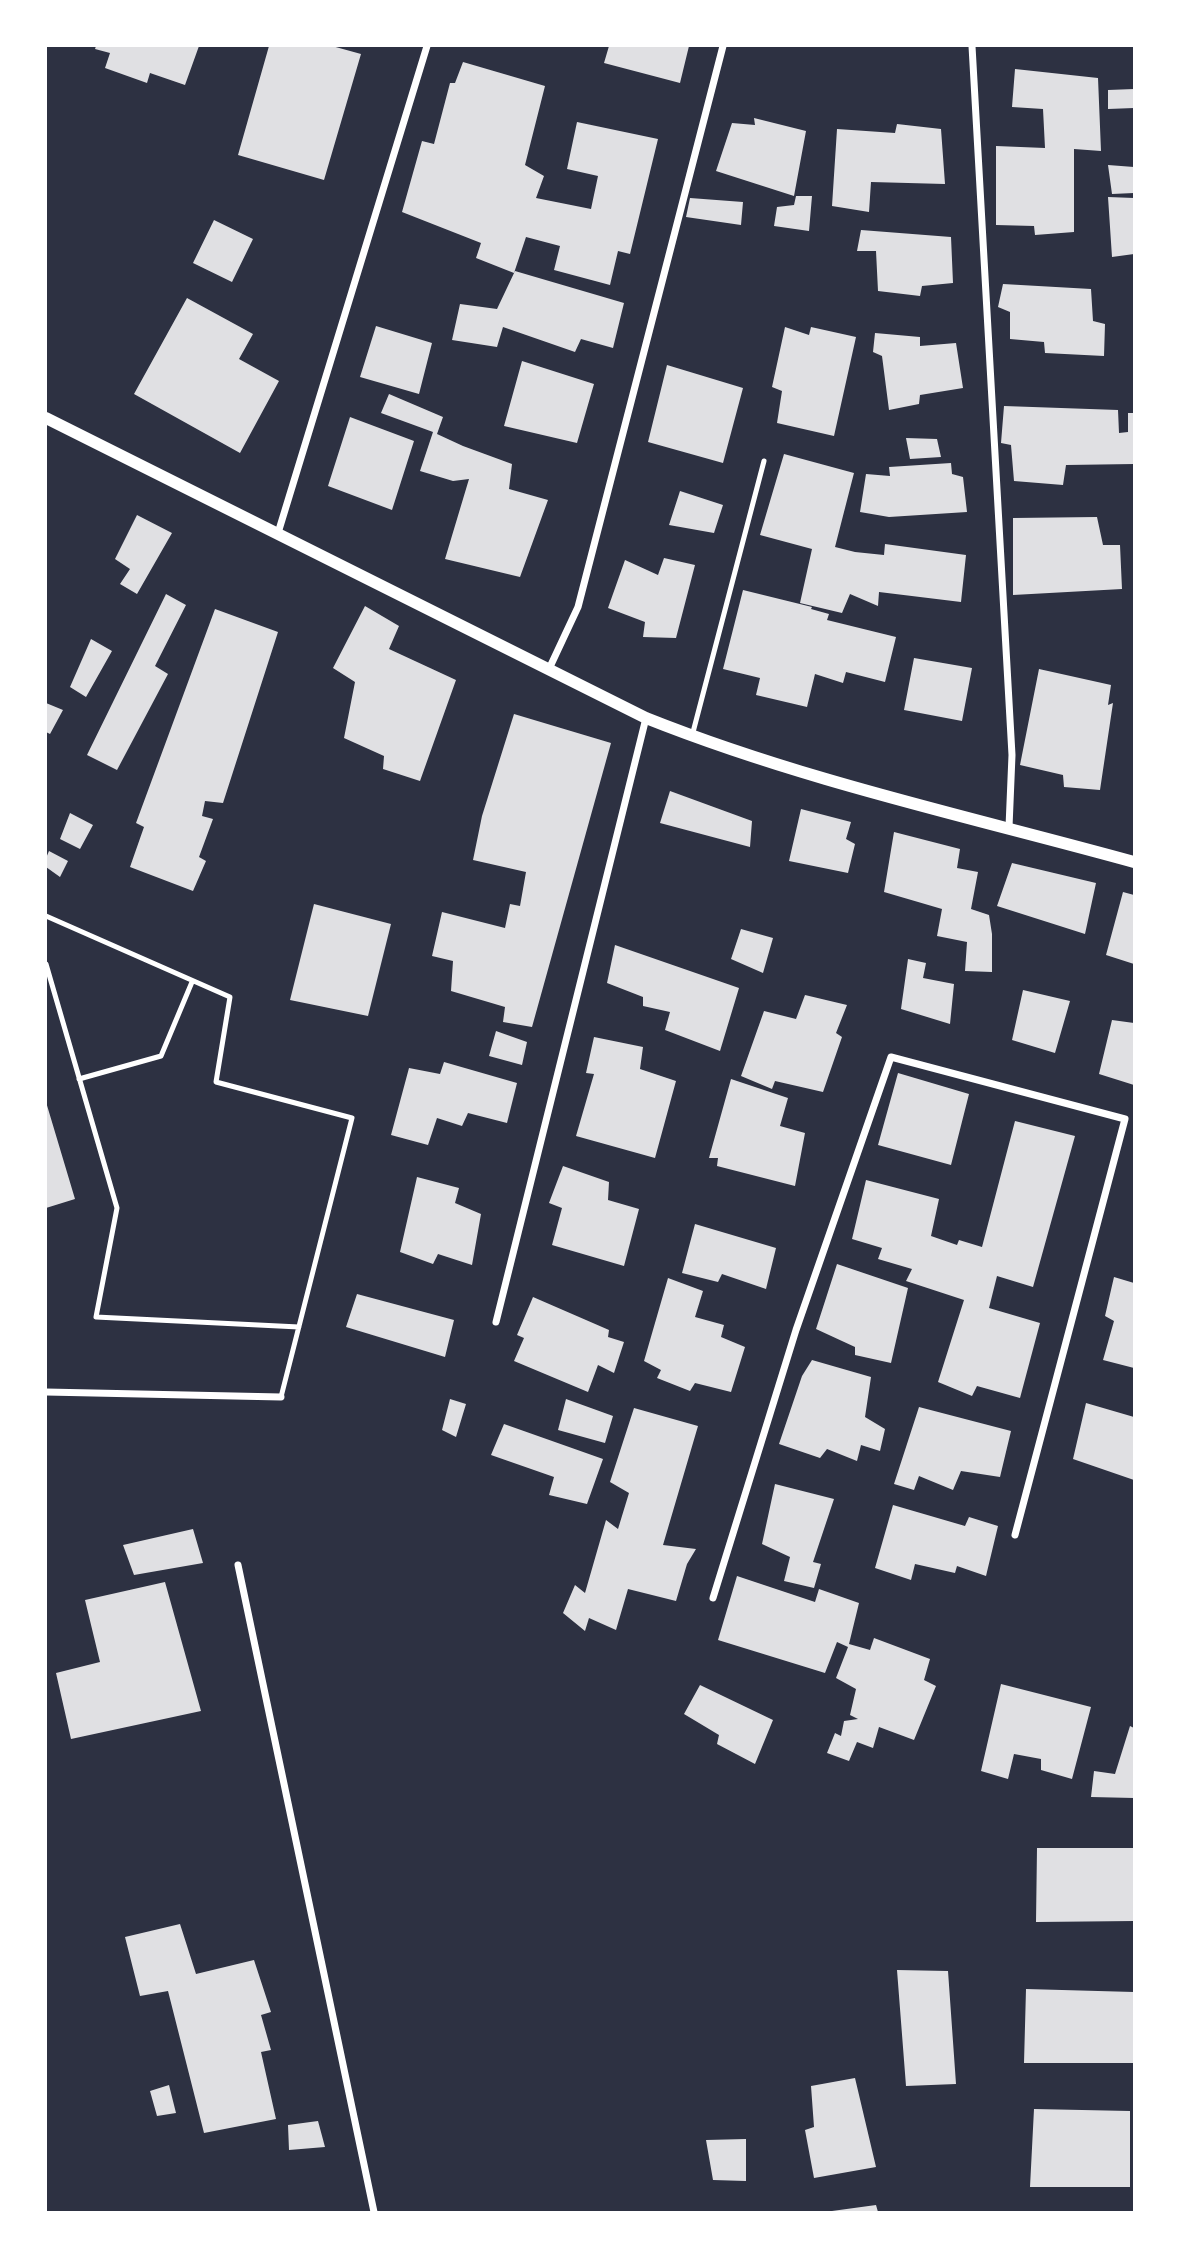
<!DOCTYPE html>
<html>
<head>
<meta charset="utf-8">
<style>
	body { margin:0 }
	#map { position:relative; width:1180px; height:2258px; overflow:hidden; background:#2d3142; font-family:Helvetica,sans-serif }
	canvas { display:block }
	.frame { position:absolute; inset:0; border:47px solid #fff; pointer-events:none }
</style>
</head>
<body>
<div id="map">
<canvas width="1180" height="2258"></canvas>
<div class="frame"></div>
</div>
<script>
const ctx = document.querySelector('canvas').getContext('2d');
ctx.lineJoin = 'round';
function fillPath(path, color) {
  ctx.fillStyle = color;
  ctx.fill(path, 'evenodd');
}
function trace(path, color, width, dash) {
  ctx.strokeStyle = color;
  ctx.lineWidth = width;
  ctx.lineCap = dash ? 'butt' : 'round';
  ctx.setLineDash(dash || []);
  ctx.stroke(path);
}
const building = new Path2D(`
	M96,46H199L185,85L150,73L147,83L105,68L110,53L95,49Z
	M269,46H332L361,54L324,180L238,155Z
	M609,46H689L680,83L604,63Z
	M463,62L545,86L525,165L544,176L536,198L591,209L598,176L567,169L577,122L658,139L630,254L618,251L610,285L554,270L560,246L526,237L514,273L476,258L481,243L402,212L422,141L434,144L450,83H455Z
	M1015,69L1098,78L1101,151L1074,149V232L1035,235L1034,226L996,225V146L1045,148L1043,109L1012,107Z
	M1134,89V108L1108,109V90Z
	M754,118L806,131L794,196L716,171L732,123L755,125Z
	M897,124L941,129L945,184L871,182L869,212L832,206L837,129L895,133Z
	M1108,165L1134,167V193L1112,194Z
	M796,196H812L809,231L774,226L777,207L794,205Z
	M1108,197L1134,198V254L1112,257Z
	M690,198L743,202L741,225L686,217Z
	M214,220L253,239L232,282L193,263Z
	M861,230L951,237L953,283L922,286L920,296L878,291L876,251H857Z
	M515,271L624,303L613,348L581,339L575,352L503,327L497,347L452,340L460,304L497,309Z
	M1003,284L1091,289L1093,321L1105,324L1104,356L1045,353L1044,342L1010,339V312L998,307Z
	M187,298L253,334L239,359L279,381L240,453L134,394Z
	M376,326L432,343L419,394L360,377Z
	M785,327L809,335L811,327L856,337L834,436L777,423L782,391L772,387Z
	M875,333L920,337V346L956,343L963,388L920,395L919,404L889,410L882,356L873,352Z
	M522,361L594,384L577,443L504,426Z
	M667,365L743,388L723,463L648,442Z
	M389,394L443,417L437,434L463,446L512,464L509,489L548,500L520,577L445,559L469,479L453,481L420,471L433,432L381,413Z
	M1004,406L1118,410L1119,433L1128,432V413H1134V464L1066,465L1063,485L1014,481L1011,445L1001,443Z
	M350,417L414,441L392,510L328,486Z
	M906,438L937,439L941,457L910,459Z
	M784,454L854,473L835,547L855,552L884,555L885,544L966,555L961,602L879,592L878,606L850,594L842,613L800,603L812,549L760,535Z
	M951,463L952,474L963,477L967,512L889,517L860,512L866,474L890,476L889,467Z
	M680,491L723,505L714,533L669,525Z
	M137,515L172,533L137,594L120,584L130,569L115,559Z
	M1097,517L1103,545H1120L1122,589L1013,595V518Z
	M664,558L695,565L676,638L643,637L645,622L608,608L625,560L658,575Z
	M743,590L812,607L811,609L829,614L827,620L896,637L885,682L846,672L843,683L815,674L807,707L756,695L760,678L723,669Z
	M166,594L186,605L155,666L168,674L117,770L87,755Z
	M365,606L399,626L389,649L456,680L420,781L383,769L384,756L344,738L355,682L333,668Z
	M215,609L278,632L223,803L205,801L202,816L213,819L199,857L206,861L193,891L130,867L144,827L136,823Z
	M91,639L112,651L86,697L70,687Z
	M914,658L972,668L962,721L904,710Z
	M1039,669L1111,685L1108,705L1113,703L1100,790L1064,787L1063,775L1020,765Z
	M46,703L63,710L50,734L46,732Z
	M514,714L611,743L532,1027L503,1022L505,1007L451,991L453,961L432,956L442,912L505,928L510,904L520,906L526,872L473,860L482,816Z
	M670,791L752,821L750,847L660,823Z
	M801,809L851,822L846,839L855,844L848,873L789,861Z
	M70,813L93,825L80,849L60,839Z
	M894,832L960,849L957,868L978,872L971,909L989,915L992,934V972L965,971L967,942L937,936L942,909L884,892Z
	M49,851L68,861L60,877L46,867V858Z
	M1012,863L1096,883L1085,934L997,906Z
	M1123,892L1134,895V964L1106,955Z
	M314,904L391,924L368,1016L290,1000Z
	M741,929L773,938L763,973L731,959Z
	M615,945L739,988L720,1051L665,1030L670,1012L643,1006V997L607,983Z
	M908,959L926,963L923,978L954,984L950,1024L901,1009Z
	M1023,990L1070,1001L1055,1053L1012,1040Z
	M805,995L847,1005L836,1033L842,1037L823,1092L775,1081L772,1089L741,1076L764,1011L796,1019Z
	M1112,1020L1134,1023V1085L1099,1074Z
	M496,1031L527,1042L522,1065L489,1056Z
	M594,1037L643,1047L640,1069L676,1081L655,1158L576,1136L594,1074L586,1073Z
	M444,1062L517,1083L507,1123L468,1113L462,1126L437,1118L428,1145L391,1135L409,1068L440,1074Z
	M898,1073L969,1094L951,1165L878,1145Z
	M731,1079L788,1098L780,1126L805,1133L795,1186L717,1166L718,1158H709Z
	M46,1102L75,1199L46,1208Z
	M1015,1121L1075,1136L1033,1287L997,1276L989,1308L1040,1323L1020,1398L977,1386L972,1396L938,1382L964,1300L906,1281L912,1269L878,1259L882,1248L852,1239L866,1180L939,1199L931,1236L957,1245L959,1240L982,1247Z
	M563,1166L609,1182L608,1200L639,1209L624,1266L552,1245L562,1208L549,1203Z
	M417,1177L459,1188L455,1203L481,1214L472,1265L438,1254L433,1264L400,1252Z
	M695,1224L776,1248L766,1289L722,1274L718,1282L682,1273Z
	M837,1264L908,1288L891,1363L855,1355V1347L816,1329Z
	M1114,1277L1134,1283V1368L1103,1360L1114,1321L1105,1316Z
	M668,1278L703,1291L695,1317L724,1325L721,1337L745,1347L731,1392L695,1383L690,1391L657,1378L661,1370L644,1361Z
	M357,1294L454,1320L445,1357L346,1327Z
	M533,1297L609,1330L608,1337L624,1342L614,1373L598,1365L588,1392L514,1361L524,1338L517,1335Z
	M812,1360L871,1377L865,1417L885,1429L880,1451L861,1445L857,1461L827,1449L820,1458L779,1444L802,1376Z
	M450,1399L466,1404L456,1437L442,1430Z
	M566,1399L613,1416L605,1443L558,1430Z
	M1086,1403L1134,1417V1480L1073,1459Z
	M919,1407L1011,1431L1000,1477L961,1471L953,1490L919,1476L914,1490L894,1484Z
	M634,1408L698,1426L663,1545L696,1549L687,1564L676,1601L628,1589L616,1630L589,1618L585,1631L563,1613L575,1585L585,1593L606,1520L618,1529L629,1493L610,1482Z
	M504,1424L603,1459L587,1504L549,1495L554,1477L491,1455Z
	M775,1484L834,1499L813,1562L821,1564L814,1588L784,1581L790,1557L762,1544Z
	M893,1505L965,1526L969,1517L998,1526L986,1576L957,1566L955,1573L915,1564L911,1580L875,1568Z
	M193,1529L203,1563L134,1575L123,1545Z
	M737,1576L815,1602L819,1589L859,1603L849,1644L870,1650L874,1638L930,1659L924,1680L936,1686L914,1740L879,1727L873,1748L857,1742L849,1761L827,1753L835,1733L841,1736L844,1721L858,1719L850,1715L856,1689L836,1678L848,1647L837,1642L825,1673L718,1640Z
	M165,1582L201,1711L71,1739L56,1673L100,1662L85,1600Z
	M1001,1684L1091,1707L1072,1779L1041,1770V1759L1014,1754L1008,1779L981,1771Z
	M700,1685L773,1720L755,1764L717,1744L719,1735L684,1714Z
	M1130,1726L1134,1728V1798L1091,1797L1094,1771L1115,1774Z
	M1037,1848H1134V1921L1036,1922Z
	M180,1924L196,1974L254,1960L271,2012L261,2015L271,2050L261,2052L276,2119L204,2133L168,1991L140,1996L125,1937Z
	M897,1970L948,1971L956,2084L906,2086Z
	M1026,1989L1134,1992V2063H1024Z
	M855,2078L876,2167L814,2178L805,2130L814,2127L811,2086Z
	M169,2085L176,2113L157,2116L150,2091Z
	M1034,2109L1130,2111V2187H1030Z
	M318,2121L325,2147L289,2150L288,2125Z
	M746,2139V2181L713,2180L706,2140Z
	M876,2205L878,2212H832V2211Z`);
const service = new Path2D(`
	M692,736L764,461
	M46,916L230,997L216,1082L352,1118L281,1397
	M46,964L117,1208L96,1317L299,1327
	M79,1079L161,1056L192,982`);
const minor = new Path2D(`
	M972,46L1012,755L1009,827
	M278,533L427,46
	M549,669L578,607L723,46
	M496,1322L646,718
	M46,1392L281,1397
	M238,1565L374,2212
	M713,1598L796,1330L891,1057L1125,1119L1015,1535`);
const tertiary = new Path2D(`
	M46,418L646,718C804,781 971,817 1134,862`);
fillPath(building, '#e0e0e3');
trace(service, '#fff', 5);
trace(minor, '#fff', 7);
trace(tertiary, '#fff', 12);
</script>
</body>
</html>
